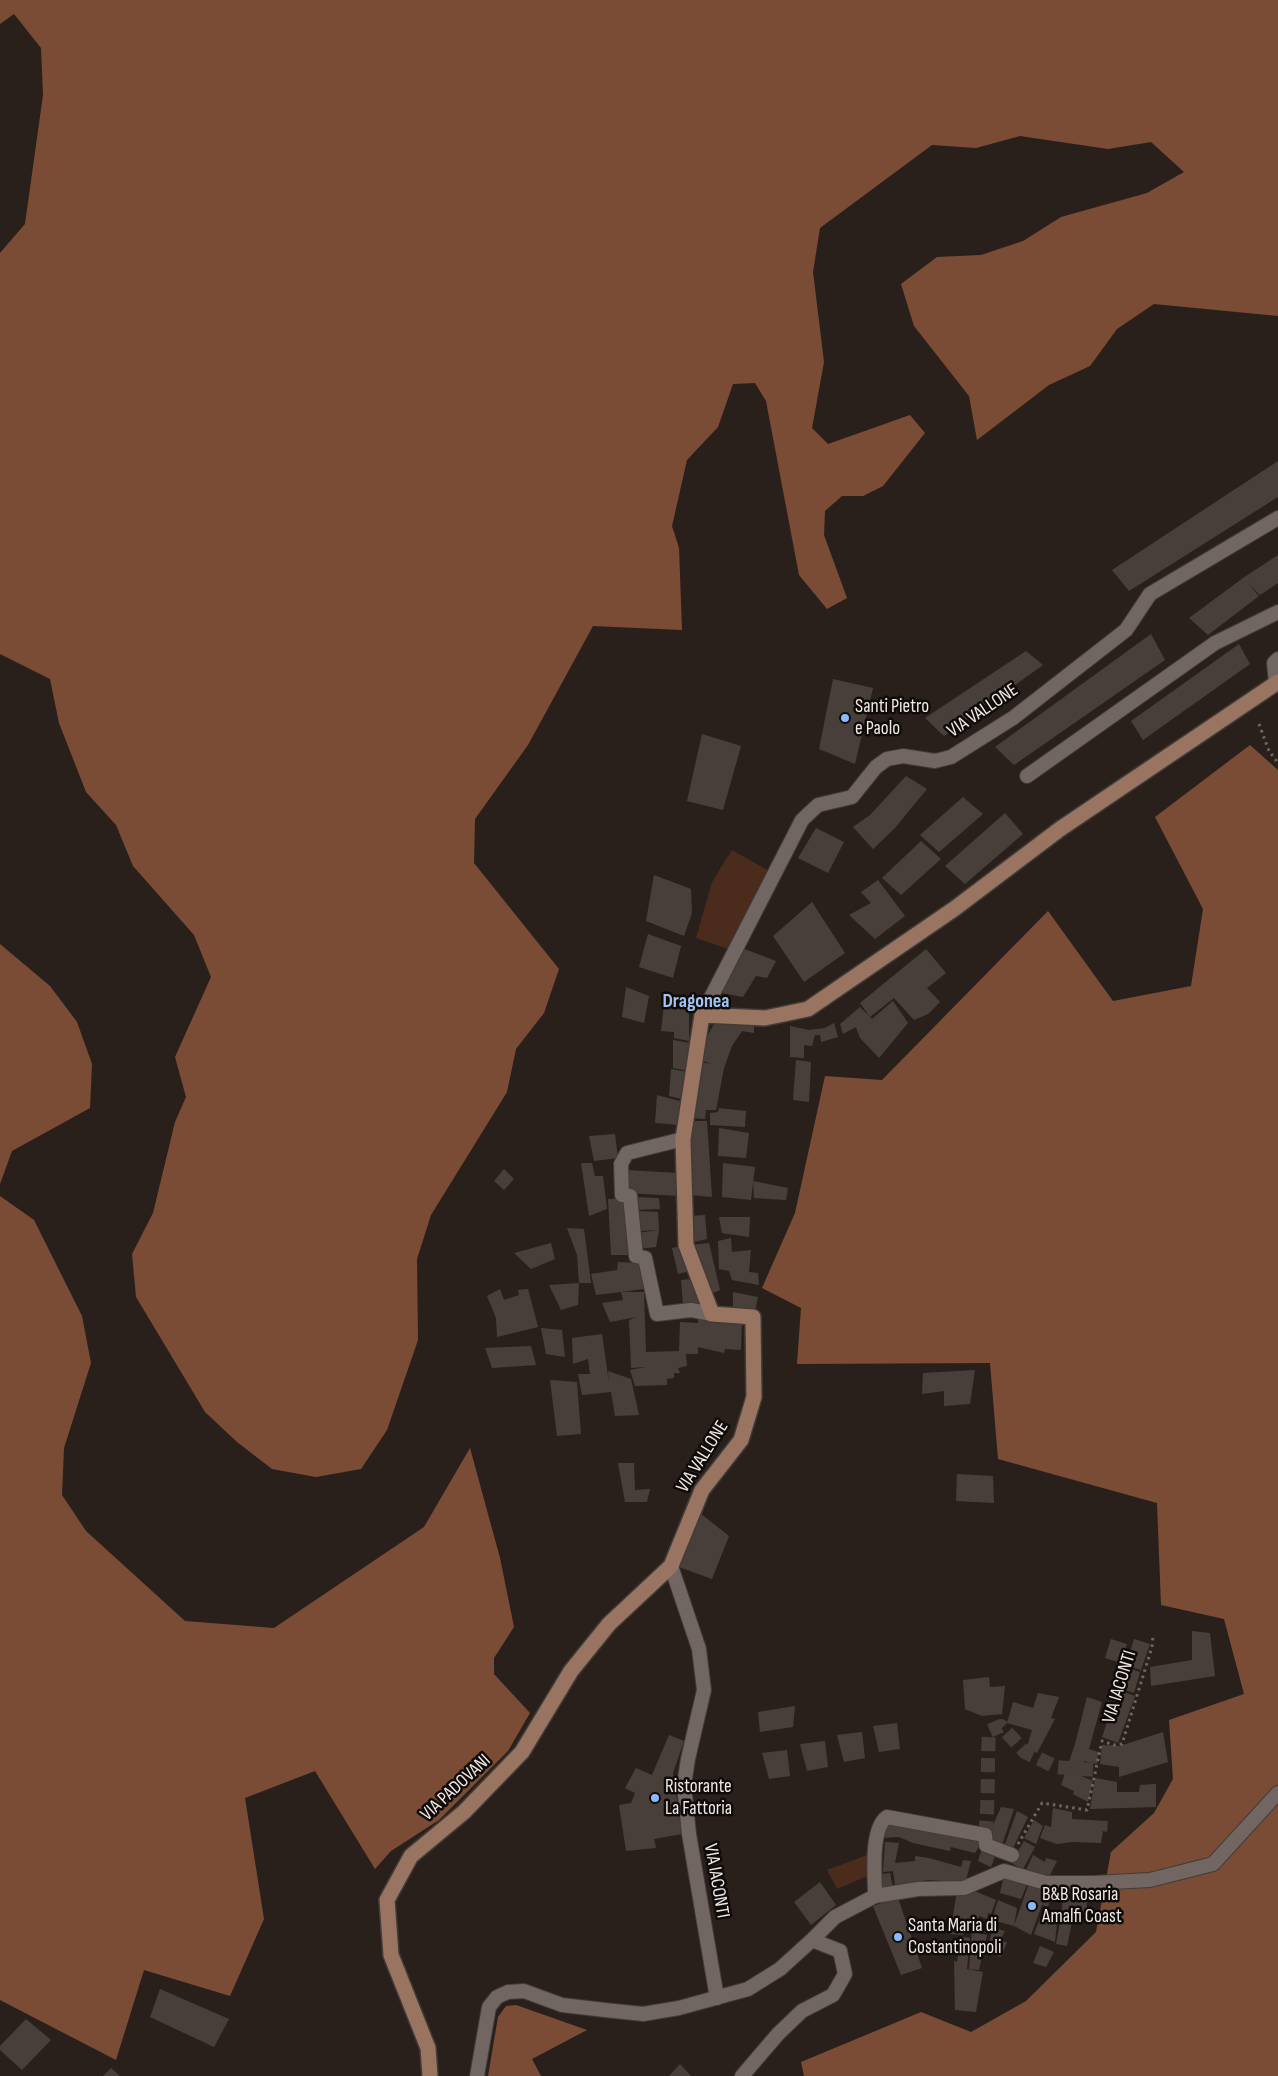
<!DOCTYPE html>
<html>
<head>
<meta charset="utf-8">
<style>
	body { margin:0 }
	canvas { display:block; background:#29201c }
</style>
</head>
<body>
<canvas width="1278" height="2076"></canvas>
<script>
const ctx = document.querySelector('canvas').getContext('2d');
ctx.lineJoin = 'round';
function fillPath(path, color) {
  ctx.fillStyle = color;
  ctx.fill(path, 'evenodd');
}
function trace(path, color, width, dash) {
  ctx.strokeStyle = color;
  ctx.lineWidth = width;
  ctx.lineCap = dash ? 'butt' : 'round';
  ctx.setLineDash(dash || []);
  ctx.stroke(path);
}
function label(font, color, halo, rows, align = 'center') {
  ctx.font = font + ' "Sofia Sans Condensed",sans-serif';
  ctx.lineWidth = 5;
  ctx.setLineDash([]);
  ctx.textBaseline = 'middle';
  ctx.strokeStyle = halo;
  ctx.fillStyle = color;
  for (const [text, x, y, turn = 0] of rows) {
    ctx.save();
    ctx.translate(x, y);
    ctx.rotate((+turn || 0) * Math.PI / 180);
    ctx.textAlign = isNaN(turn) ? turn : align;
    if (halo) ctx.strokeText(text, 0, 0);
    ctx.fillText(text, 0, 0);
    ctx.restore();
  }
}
const green = new Path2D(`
	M732,850L771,872L731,950L696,938L712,882Z
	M867,1855L872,1874L837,1889L827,1870Z`);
const forest = new Path2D(`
	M0,0H1278V316L1154,304L1117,329L1090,366L1049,385L977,440L969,396L914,326L901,284L937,257L981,255L1023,241L1061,217L1147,193L1184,172L1151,142L1108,149L1020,136L976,148L932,145L820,228L813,272L824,362L812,428L828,444L910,415L925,433L883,486L863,496H842L825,511L824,535L847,598L827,609L799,575L766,401L755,383L733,384L718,427L687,460L672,526L679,548L682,630L593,626L528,745L475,819L474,863L559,969L544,1013L516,1049L507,1092L431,1215L417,1259L418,1340L387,1430L361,1469L316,1477L272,1469L237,1442L205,1412L136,1297L132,1254L153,1213L175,1122L186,1097L175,1057L211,977L194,935L133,866L116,825L86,792L59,723L50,679L0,654V253L25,224L43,95L41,48L14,14L0,24Z
	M1250,745L1278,770V2076H804L801,2062L921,2012L971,2032L1026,2001L1096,1932L1111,1852L1154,1813L1173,1779L1169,1720L1244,1694L1224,1619L1161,1605L1157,1503L998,1459L990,1363L797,1364L801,1308L762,1288L795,1213L825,1076L882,1080L1048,911L1113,1001L1191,986L1203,909L1155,817Z
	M0,944L50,986L77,1022L92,1064L90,1108L12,1151L0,1184Z
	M0,1196L34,1220L82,1316L91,1363L64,1448L62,1495L86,1531L185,1621L274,1628L424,1527L470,1448L500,1558L514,1627L494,1658V1674L530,1713L508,1751L439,1820L391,1851L375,1869L315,1771L245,1798L264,1919L230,1996L144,1970L116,2060L0,2000Z
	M516,2005L587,2030L532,2059L541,2076H488L498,2017L506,2006Z`);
const building = new Path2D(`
	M1278,461V497L1129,591L1112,570Z
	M1278,555V583L1260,595L1246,581L1259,596L1208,635L1189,618L1243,578Z
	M1151,634L1165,660L1014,765L995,747Z
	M1239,644L1250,664L1143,740L1131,721Z
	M1026,651L1043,665L944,736L925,718Z
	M833,679L873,688L855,764L819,749Z
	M702,734L741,746L723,810L687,801Z
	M906,776L927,789L895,828L873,849L853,827L870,815Z
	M963,797L983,814L939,852L920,835Z
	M1005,813L1023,834L965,884L945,866Z
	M816,828L844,842L828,873L798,858Z
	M921,841L941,859L901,895L882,878Z
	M654,875L691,889L692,913L684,936L646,921Z
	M878,880L905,916L875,939L849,915L871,903L861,892Z
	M812,902L845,953L804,982L773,936Z
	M648,934L681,946L673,978L639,967Z
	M742,948L776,961L767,978L756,976L743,997L716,992Z
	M926,949L946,973L927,988L940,1002L928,1014L914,1020L894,998L870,1017L860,1003Z
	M626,987L649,996L644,1023L622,1017Z
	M893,1001L908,1023L879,1058L860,1038L856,1027L843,1034L840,1024L860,1007L872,1019Z
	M664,1004L689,1006V1041L674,1038V1032L661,1031Z
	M717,1019L754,1024V1033L742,1031L732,1046L724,1068L716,1110H706L705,1119L691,1118L698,1062L712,1064L699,1060L705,1040Z
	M834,1023L838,1037L821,1042L820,1035H815L812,1046L804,1045V1058L790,1057V1026L809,1030L825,1028Z
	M673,1040L690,1043L689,1071L673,1068Z
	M796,1060L811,1062L809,1102L793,1100Z
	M671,1069L688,1072L686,1100L669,1096Z
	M657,1095L683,1102L679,1125L655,1123Z
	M719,1108L746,1111L745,1127L710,1125V1113L718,1112Z
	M691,1121H707L712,1197L690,1195L688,1168Z
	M719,1128L749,1133L746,1158L718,1156Z
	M615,1134L618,1158L594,1161L589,1136Z
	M581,1163H592L595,1176H603L607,1209L589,1216Z
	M723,1163L755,1167L751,1200L722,1197Z
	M504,1169L514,1179L504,1190L494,1181Z
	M626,1170L678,1173L679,1196L627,1193Z
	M753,1181L788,1188L786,1200L754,1198Z
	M635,1197L659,1198L660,1209L635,1210Z
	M627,1198L632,1255H611L608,1199Z
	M638,1211L658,1212L659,1230L656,1247L638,1249L637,1233L659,1230L639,1231Z
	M705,1215L707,1239L689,1243L688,1216Z
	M719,1217H750L749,1237L722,1233Z
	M567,1228L584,1229L591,1283H579L577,1255Z
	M731,1238L732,1252L751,1250L749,1272L758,1273L759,1285L732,1280L729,1271L719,1269L718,1241Z
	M551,1243L555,1259L531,1269L514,1253Z
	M709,1243L720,1290L709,1295L690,1245Z
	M686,1245L694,1270L678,1274L672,1248Z
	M618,1262L642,1263L644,1289L621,1292H644L646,1352L679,1351L680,1322L698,1323V1319H742L741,1350L725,1349L724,1353L698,1347V1354H686L687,1366L678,1368L680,1373H674V1378L667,1379V1385L635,1386L630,1370L646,1367L631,1368L629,1320L637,1317L610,1322L602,1303L623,1300L621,1292L596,1295L591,1274L617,1270Z
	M693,1279L703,1309L683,1305L681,1280Z
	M579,1283L578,1305L561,1310L549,1285Z
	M500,1289L504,1300L519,1295L518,1290L528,1289L538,1327L497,1337L496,1318L487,1296Z
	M733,1292L758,1297L755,1312L733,1307Z
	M541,1328L562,1330L565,1357L546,1354Z
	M602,1334L609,1383L608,1371L631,1379L639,1415L615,1416L611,1392L582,1395L578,1374H590L588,1359L573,1364L572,1338Z
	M531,1346L536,1365L492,1368L485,1348Z
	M975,1370L970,1404L944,1406V1391L922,1394L923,1373Z
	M550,1380L577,1382L581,1434L557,1436Z
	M618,1463H634L635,1490L650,1489L647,1502H625Z
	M957,1474L993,1476L994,1503L956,1501Z
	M701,1514L729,1536L712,1579L676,1566Z
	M1192,1631L1210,1633L1215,1676L1151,1686L1150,1667L1192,1660Z
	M1111,1639L1127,1644L1121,1663L1105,1658Z
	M1134,1639L1150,1644L1141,1670L1126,1665Z
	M1127,1668L1140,1672L1134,1693L1120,1688Z
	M989,1677L990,1687L1005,1686L1002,1714L982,1716L965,1709L963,1680Z
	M1118,1690L1135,1696L1118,1743L1102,1737Z
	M1038,1693L1059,1697L1051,1718L1055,1719L1037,1753L1027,1747L1032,1730L1007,1723L1013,1702L1033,1708Z
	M1087,1697L1102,1702L1089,1749L1098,1752L1097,1764L1084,1761L1079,1775L1093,1781L1088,1802L1073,1794L1074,1791L1061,1785L1075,1744Z
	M795,1706L793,1727L760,1732L758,1712Z
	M897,1723L900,1749L879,1752L873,1726Z
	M862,1732L865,1758L844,1762L837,1735Z
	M1163,1732L1168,1762L1119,1777V1767L1100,1764L1102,1745L1120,1746Z
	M669,1735L684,1741L673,1773L682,1834L654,1839L656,1848L626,1851L619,1805L631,1803L635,1793L625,1788L636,1768L652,1775Z
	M825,1741L828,1767L807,1771L800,1744Z
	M787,1750L790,1776L769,1779L762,1753Z
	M1095,1778L1117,1782V1792H1139L1140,1785L1156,1784V1807L1090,1809Z
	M1001,1807L1014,1809L1001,1848L986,1841Z
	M1053,1808L1072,1812V1819L1108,1821L1107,1832L1103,1831L1101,1843L1072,1842L1057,1844L1040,1838L1045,1825L1051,1827Z
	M1017,1811L1028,1817L1012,1850L1004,1847Z
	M882,1820L917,1826L955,1837L957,1832L984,1839L975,1853L951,1847L950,1851L913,1843L899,1837L880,1838Z
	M1034,1820L1043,1826L1036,1844L1024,1838Z
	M1024,1841L1035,1847L1023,1869L1011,1863Z
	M885,1842L899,1843L895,1863L915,1861V1856L929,1858L961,1867L963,1860L971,1861L965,1884H943L944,1881L929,1880L895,1885L893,1871L883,1872Z
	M983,1845L997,1851L991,1867L978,1861Z
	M1033,1855L1045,1862L1046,1858L1057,1861L1047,1881L1026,1870Z
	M890,1873L893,1888L882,1890V1874Z
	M1004,1875L1028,1882L1021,1899L1000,1893Z
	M820,1882L836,1905L811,1925L794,1902Z
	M1029,1883L1053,1888L1048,1907L1042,1905L1031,1935L1014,1926L992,1920L998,1900L1017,1908L1014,1926Z
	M1088,1888L1086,1914H1062L1063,1889Z
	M972,1890L996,1900L991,1914L988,1913L987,1919L979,1916L977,1923L965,1922L963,1935L950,1934L957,1891Z
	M898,1898L922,1968L901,1975L873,1906Z
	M1061,1916L1073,1917L1067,1946L1056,1944Z
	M1040,1918L1057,1923L1055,1942L1034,1934Z
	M993,1928L1005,1931L1000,1941L1007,1942L1001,1957L986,1953Z
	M972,1932L987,1935L979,1970L969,1969Z
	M961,1937L970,1938L967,1969L983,1972L976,2012L955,2010L954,1961L957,1962Z
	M1040,1946L1054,1952L1046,1967L1033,1963Z
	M160,1989L229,2019L214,2047L150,2017Z
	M26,2019L51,2040L22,2070L0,2050V2046Z
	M680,2064L691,2076H669Z
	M111,2068L120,2076H103Z`);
const streetTunnel = new Path2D(`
	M985,1835C989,1801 987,1766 989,1731L1001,1726L1025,1752L1056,1767L1096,1770`);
const path = new Path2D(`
	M1259,724L1269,751L1278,763
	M1018,1844L1042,1803L1087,1810L1102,1741L1114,1745L1122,1744L1152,1647L1153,1636`);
const street = new Path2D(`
	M1276,683L1274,663L1278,659
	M1027,776L1215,643L1278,612
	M702,1015L802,820L818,805L852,797L876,767L887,759L903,756L935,761L951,757L1013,718L1126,630L1150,594L1278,518
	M683,1139L627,1153L621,1164L622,1195L630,1196L636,1256L645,1258L657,1314L691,1310L712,1314
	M671,1566L699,1649L704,1690L688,1759L684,1785L689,1834L717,1998
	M875,1896C875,1876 870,1829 887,1817L985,1835L986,1845L1012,1855
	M812,1940L835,1917L875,1896L918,1889L964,1888L1004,1871L1046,1883H1093L1150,1880L1213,1864L1278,1793
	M477,2076L489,2007L497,1997L508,1992L524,1991L562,2005L605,2010L643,2014L679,2008L748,1989L780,1969L812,1940L840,1951L845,1974L833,1995L802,2011L778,2034L742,2076`);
const secondary = new Path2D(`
	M430,2076L428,2048L391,1955L387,1900L411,1856L464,1812L522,1752L571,1671L609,1624L671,1566L702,1490L741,1440L754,1397L753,1317L712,1314L686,1245L683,1139L702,1015L765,1018L808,1009L954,909L1060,829L1278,682`);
const markers = [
	[845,718,5,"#8bbafc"],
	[655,1798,5,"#8bbafc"],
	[1032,1906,5,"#8bbafc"],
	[898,1937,5,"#8bbafc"]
];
const poiNames = [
	["Santi Pietro",855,707],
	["e Paolo",855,729],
	["Ristorante",665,1787],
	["La Fattoria",665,1809],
	["B&B Rosaria",1042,1895],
	["Amalfi Coast",1042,1917],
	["Santa Maria di",908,1926],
	["Costantinopoli",908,1948]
];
const streetNames = [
	["VIA VALLONE",983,711,-34],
	["VIA VALLONE",703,1457,-58],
	["VIA IACONTI",1120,1687,-73],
	["VIA PADOVANI",456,1788,-43],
	["VIA IACONTI",716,1881,80]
];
const neighbourhoodNames = [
	["Dragonea",696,1002]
];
fillPath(green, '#4a2b1c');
fillPath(forest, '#7b4c35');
fillPath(building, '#493f3a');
trace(streetTunnel, '#473e3a', 14, [14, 7]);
trace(street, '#423b37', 16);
trace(secondary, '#423b37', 18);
trace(path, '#6e6662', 3, [2.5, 4]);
trace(street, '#716661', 14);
trace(secondary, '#987461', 15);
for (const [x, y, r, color] of markers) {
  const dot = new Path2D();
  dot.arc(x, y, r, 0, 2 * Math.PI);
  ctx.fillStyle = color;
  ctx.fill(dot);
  trace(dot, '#0f0b09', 2);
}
label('19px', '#f0e9e6', '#0f0b09', poiNames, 'left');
label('19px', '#f0e9e6', '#0f0b09', streetNames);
label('bold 20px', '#a1c4f5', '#0f0b09', neighbourhoodNames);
</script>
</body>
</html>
